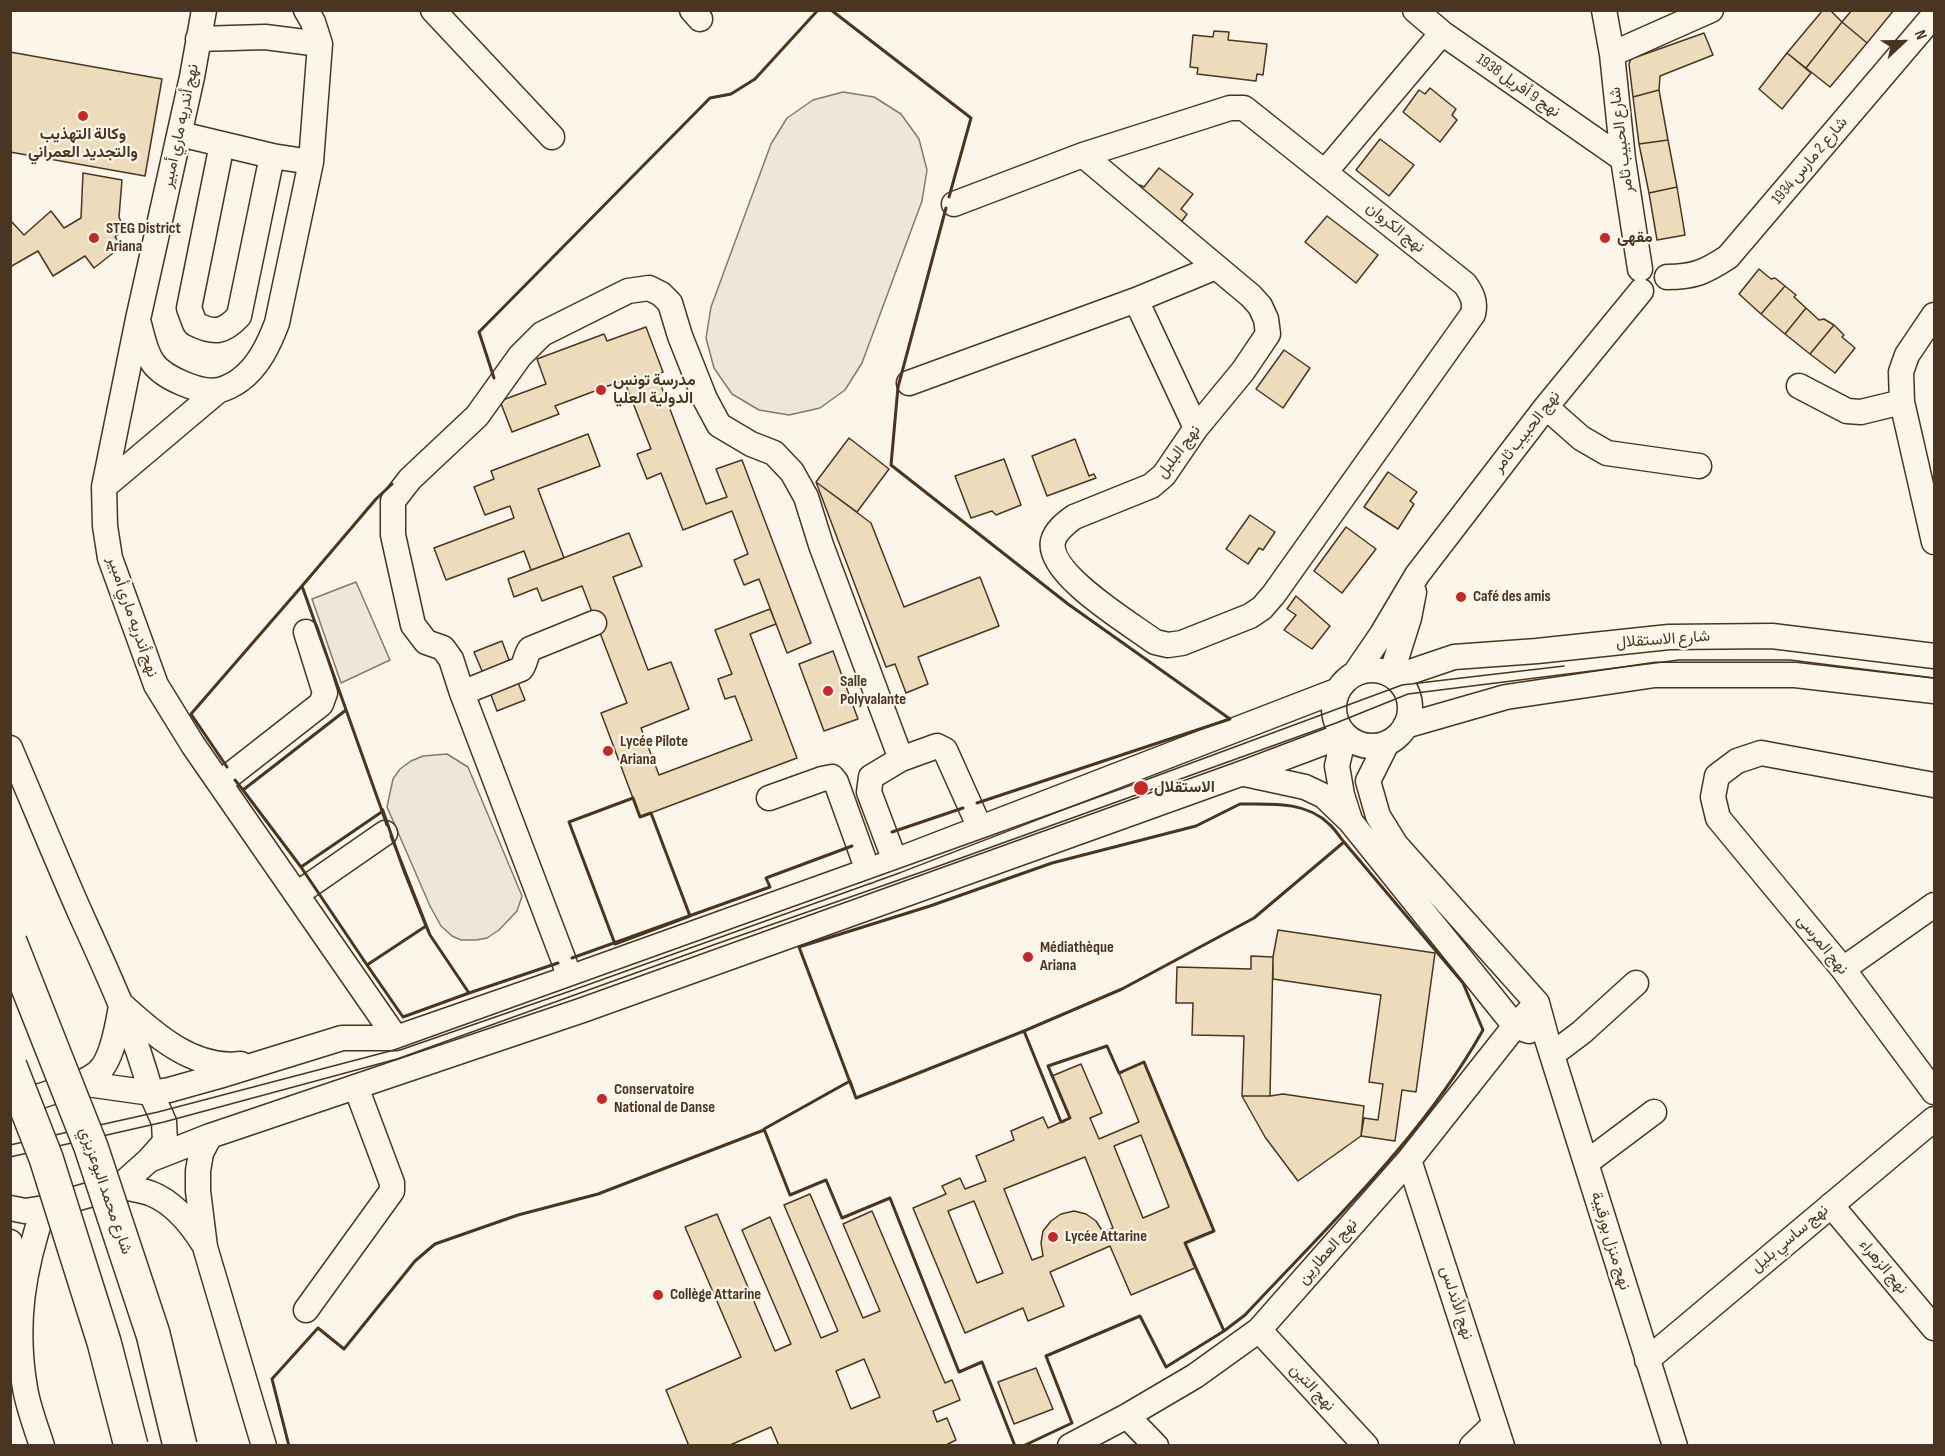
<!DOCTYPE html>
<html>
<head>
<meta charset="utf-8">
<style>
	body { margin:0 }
	#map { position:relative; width:1945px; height:1456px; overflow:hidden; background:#fbf6e9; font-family:"Sofia Sans Condensed",sans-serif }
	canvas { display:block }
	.frame { position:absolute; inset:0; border:12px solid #4a3520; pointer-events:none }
	.north { position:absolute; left:1873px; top:12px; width:60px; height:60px; -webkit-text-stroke:4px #fbf6e9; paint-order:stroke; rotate:68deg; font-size:16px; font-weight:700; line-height:24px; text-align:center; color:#4a3520 }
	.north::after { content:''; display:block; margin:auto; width:21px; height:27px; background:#4a3520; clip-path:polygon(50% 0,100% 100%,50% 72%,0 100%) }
</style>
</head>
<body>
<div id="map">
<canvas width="1945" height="1456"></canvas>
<div class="frame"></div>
<div class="north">N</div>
</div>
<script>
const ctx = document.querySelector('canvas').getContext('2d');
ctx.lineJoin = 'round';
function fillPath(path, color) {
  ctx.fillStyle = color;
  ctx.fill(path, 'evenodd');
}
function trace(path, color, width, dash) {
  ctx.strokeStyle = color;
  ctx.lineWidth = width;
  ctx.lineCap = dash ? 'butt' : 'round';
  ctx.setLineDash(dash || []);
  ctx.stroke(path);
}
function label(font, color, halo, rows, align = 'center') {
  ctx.font = font + ' "Sofia Sans Condensed",Vazirmatn,sans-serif';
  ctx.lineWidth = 4.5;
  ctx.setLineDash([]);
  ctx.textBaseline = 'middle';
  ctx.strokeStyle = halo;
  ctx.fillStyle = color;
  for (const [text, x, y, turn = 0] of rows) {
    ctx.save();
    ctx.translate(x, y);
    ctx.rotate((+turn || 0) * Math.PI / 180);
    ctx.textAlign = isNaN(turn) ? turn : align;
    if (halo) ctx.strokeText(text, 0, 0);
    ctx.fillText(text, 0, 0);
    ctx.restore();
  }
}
const green = new Path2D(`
	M843,92L874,97L901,114L919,139L927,170L922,201L862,363L845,390L820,408L789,415L759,410L732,394L714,368L706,338L711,307L771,144L787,118L813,100Z
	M356,582L390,660L341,683L312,599Z
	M447,754L468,767L522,896L517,911L499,930L487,938L476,940H461L452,936L441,926L430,906L387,807L393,779L400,769L411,761L423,756Z`);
const building = new Path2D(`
	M1823,10H1830L1842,22L1806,68L1787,53Z
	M1852,10H1894L1867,43L1842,22Z
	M1842,22L1867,43L1830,87L1806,68Z
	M1214,31L1229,32L1228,40L1267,44L1263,75L1257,74L1256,81L1197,74L1198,68L1190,67L1193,35L1213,37Z
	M1704,33L1713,55L1660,76L1659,90L1633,97L1629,64L1631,59Z
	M10,52L162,79L145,176L10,152Z
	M1787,53L1811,73L1782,109L1759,89Z
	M1430,88L1456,109L1452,115L1457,120L1440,142L1403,112L1419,90L1425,94Z
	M1659,90L1668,140L1639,144L1633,97Z
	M1380,139L1414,165L1389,196L1356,170Z
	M1668,140L1677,187L1649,193L1639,144Z
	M1159,168L1193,194L1181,209L1187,214L1177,228L1133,194L1140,185L1144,187Z
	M83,173L122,180L119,217L124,229L115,237L122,246L94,268L85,256L53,276L38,251L10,267V220L24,235L51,211L64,228L81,218Z
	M1677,187L1685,235L1657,240L1649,193Z
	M1327,216L1378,255L1356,283L1305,242Z
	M1759,269L1771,279L1775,278L1785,286L1761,314L1739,294Z
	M1785,286L1796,295L1794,297L1806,308L1785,334L1761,314Z
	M1806,308L1819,320L1824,319L1834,325L1810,354L1785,334Z
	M1834,325L1844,335L1842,337L1855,348L1835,373L1810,354Z
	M646,327L663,372L657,375L706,504L727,497L716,469L742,460L811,643L787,653L759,579L744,585L734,560L748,554L732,511L683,530L661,473L647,479L637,454L651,449L624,380L555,406L559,414L512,432L500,401L546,384L537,359L604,334L607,341Z
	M1284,350L1310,368L1283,408L1256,389Z
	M588,434L600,466L538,489L564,558L531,570L524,551L446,580L434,548L514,518L510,506L485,515L474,487L494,479L491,471Z
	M849,438L889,469L857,512L816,482Z
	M1075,439L1089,476L1094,474L1096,478L1047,496L1032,456Z
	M1004,459L1021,505L996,515L992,511L971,518L955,476Z
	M1388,472L1417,492L1410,501L1414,504L1398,529L1364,507Z
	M816,482L871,523L904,607L980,577L999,626L918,657L928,684L906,693L895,664L886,667Z
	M1250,515L1275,532L1263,550L1259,548L1248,564L1226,549Z
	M1346,527L1376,549L1342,593L1314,571Z
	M629,533L642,566L613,577L648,670L671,662L689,709L641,728L659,775L752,740L735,696L725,699L718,679L732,674L715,630L770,609L776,624L750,634L797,758L640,817L601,713L627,703L582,586L542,601L537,588L514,597L508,579Z
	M1296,596L1330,626L1312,649L1284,630L1296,615L1287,609Z
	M502,641L512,668L485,678L474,652Z
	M833,651L858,719L824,731L799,664Z
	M515,675L525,700L497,711L488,687Z
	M1278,930L1435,953L1416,1092L1402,1090L1395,1141L1361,1136L1364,1118L1378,1120L1383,1084L1369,1082L1381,995L1273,979V957Z
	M1251,956L1273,957L1270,1096H1242L1244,1036L1192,1035L1193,1003H1176L1177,967L1251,969Z
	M1144,1062L1214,1231L1185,1243L1195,1268L1131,1295L1110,1246L1050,1272L1064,1306L1028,1321L1023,1308L965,1333L913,1208L946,1194L942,1186L960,1178L965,1189L986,1181L976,1156L1014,1140L1011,1131L1043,1117L1048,1128L1070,1118L1052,1076L1081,1064L1102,1113L1090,1118L1099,1139L1139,1122L1119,1073ZM1141,1135L1169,1207L1143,1218L1114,1146ZM1085,1157L1113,1228L1103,1232L1096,1221L1086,1214L1074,1211L1061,1214L1051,1221L1043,1231L1041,1243L1043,1256L1032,1260L1004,1189ZM974,1201L1003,1273L977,1283L948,1211Z
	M1283,1094L1364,1106L1361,1136L1298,1181L1265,1137L1242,1096H1270Z
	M810,1194L863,1318L880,1311L843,1224L872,1211L945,1383L952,1380L960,1400L933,1411L937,1422L947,1418L956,1440L944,1446H779L771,1427L728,1446H689L666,1390L741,1357L685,1227L717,1214L775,1351L791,1344L742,1230L770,1217L821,1338L838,1331L784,1205ZM864,1359L880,1397L851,1409L836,1371Z
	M1036,1368L1053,1409L1014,1424L998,1382Z`);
const minor = new Path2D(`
	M204,10L192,77L138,319L104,487L105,526L110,558L156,685L193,745L396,1038
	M306,10L313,22L320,44
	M433,10L552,137
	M692,10L700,19
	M1415,10L1442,33L1623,159
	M1604,10L1612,54L1623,159L1640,269
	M1612,54L1711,10
	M180,134L272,156L311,162
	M222,144L189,308L195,324C215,334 224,332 239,316L272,156
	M1325,172L1442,33
	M954,204L1083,155L1230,108H1244L1465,284C1472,294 1476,302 1473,314L1274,594L1262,608L1250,616L1182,643L1168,645L1155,642C1131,624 1046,574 1053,541C1056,530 1066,523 1074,517L1151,486L1164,475L1196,428L1243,371L1268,334L1266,319L1260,306L1251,296L1083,155
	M1667,277C1694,277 1705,272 1728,257L1934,15
	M1136,300L1196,428
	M1934,315L1907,355L1901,372L1902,402L1934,542
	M139,324C143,338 145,352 153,363C164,378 201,394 219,390C225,389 235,384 240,380C259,366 269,344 277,323L311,162L320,44L265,37L198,39
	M909,383L1136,300L1216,267
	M1799,386L1847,411L1861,412L1902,402
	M1546,407L1581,438L1607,453L1699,466
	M104,487L219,390
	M1334 708a38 38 0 1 1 76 0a38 38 0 1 1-76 0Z
	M1356,672L1382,634L1417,575L1546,407L1641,291
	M1391,675L1409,618L1414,592
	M1395,677L1454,657L1537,651L1669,637L1772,636L1934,656
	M462,693L521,669C526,663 525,656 530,649L594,623
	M1405,726L1506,697L1655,675H1795L1934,691
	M1344,735L1337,766L1342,795L1350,820
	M1387,743L1368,781L1378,816L1396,845L1537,1003L1546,1036L1675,1446
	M10,748C34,804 57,861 82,917C108,974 135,1032 151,1093L169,1090L219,1076L342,1038H396L569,978L895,861L1336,691
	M901,759L937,746L945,750L980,828
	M1245,774L1305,787L1324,796L1350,821L1515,1026L1529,1031
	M220,783L321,704L325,693L306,632
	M1934,785L1761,753L1737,761L1717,776L1713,797L1718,818L1843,969L1934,1092
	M769,798L822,779L832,777L836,782L868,871
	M297,894L385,833
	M1843,969L1934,905
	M569,978L564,961L462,693L451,659L443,648L426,642L413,625L393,535V501L410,479L477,416L520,356L542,334L628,291L649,288L661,294L670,303L680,336L705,399L719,425L751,444L774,453L792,472L806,497L821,545L901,759L871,777L869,792L895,861
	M123,1006C155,1035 194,1070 241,1064
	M1553,1054L1582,1032L1636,983
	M80,1083C86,1080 92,1077 97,1073C112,1062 118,1024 121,1006
	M10,1106L80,1083L151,1093L164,1122L165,1142L149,1160L120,1186L44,1208L25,1211L10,1208
	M210,1136L201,1153L198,1171V1191L205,1247L264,1446
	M149,1160L210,1136L583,1010L1243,773L1344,735
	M1409,1160L1502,1446
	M1586,1163L1654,1112
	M120,1186C130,1189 142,1190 152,1194C174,1203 191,1224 203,1243
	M1831,1205L1934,1328
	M10,1242L18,1281
	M306,1310L392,1191V1183L356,1087
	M1259,1330L1366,1446
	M1647,1360L1934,1119
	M1127,1416L1156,1446
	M42,1446C36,1427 28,1407 25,1388C14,1324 23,1269 44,1208
	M1070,1446L1127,1416L1195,1376L1259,1330L1409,1160L1515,1026L1537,1003
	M1472,1446L1495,1424`);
const tram = new Path2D(`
	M10,1145L158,1112L394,1050L1140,782L1402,685L1564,666
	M10,1157L164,1122L397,1059L716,944L936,867L1336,723L1408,694L1679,660H1790L1934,678`);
const highwayBridge = new Path2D(`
	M10,942L91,1147L153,1334L180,1446
	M10,1066L46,1158L104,1342L131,1446`);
const wall = new Path2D(`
	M831,10L971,118L949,197
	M946,208L898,387L891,465L1068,604L1230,719L977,803
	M494,378L479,332L710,98L731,94L755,79L818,10
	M346,710L243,790L301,867L383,811L382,809
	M227,767L191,714L302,586
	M235,780L243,790L346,710
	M633,798L640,817L651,813L690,916L615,944L569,822Z
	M1240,804C1271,804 1306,801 1329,824C1335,829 1339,836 1344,842L1254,918L1122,989L1024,1031L856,1098L799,947L930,906L1052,863L1196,826Z
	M383,811L404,871L426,926L367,965L301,867Z
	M387,825L302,586L376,499L392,484
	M892,832L963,808
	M391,836L430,935L469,993L558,963
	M1344,842L1463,983L1483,1030C1423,1137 1328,1226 1245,1315L1224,1331L1185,1243L1214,1231L1144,1062L1119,1073L1107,1046L1048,1066L1070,1118L1061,1122L1024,1031L1122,989L1254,918Z
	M426,926L430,935L469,993L403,1017L367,965Z
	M572,958L770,887L766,878L852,846
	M1053,1078L1048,1066L1107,1046L1119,1073L1122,1072
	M289,1446L272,1379L318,1328L344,1349L415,1261L435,1244L518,1215L598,1194L764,1130
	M1015,1446L982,1362L959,1372L890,1198L842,1218L826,1180L790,1195L764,1129L850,1081L856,1098L1024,1031L1061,1122L1064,1121
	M1023,1446L1072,1423L1046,1356L1140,1316L1166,1367L1224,1331L1194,1264`);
const markers = [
	[83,116,6,"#c62828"],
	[94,238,6,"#c62828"],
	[1605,238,6,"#c62828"],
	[601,390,6,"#c62828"],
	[1461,597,6,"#c62828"],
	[828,691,6,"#c62828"],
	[608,751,6,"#c62828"],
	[1141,788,8,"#c62828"],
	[1028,957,6,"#c62828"],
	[602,1099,6,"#c62828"],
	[1053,1237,6,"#c62828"],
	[658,1295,6,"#c62828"]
];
const streetNames = [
	["نهج 9 أفريل 1938",1518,86,35],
	["نهج أندريه ماري أمبير",181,126,-78],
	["شارع الحبيب ثامر",1622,140,-97],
	["شارع 2 مارس 1934",1810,161,-50],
	["نهج الكروان",1395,228,39],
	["نهج الحبيب ثامر",1527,432,-52],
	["نهج البلبل",1179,452,-53],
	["نهج أندريه ماري أمبير",132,617,71],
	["شارع الاستقلال",1663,640,-4],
	["نهج المرسى",1822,945,51],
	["شارع محمد البوعزيزي",105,1191,71],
	["نهج ساسي بليل",1790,1239,-40],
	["نهج منزل بورقيبة",1610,1241,73],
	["نهج العطارين",1328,1252,-49],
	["نهج الزهراء",1883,1267,50],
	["نهج الأندلس",1456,1303,72],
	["نهج التين",1312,1388,47]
];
const poiNames = [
	["وكالة التهذيب",83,135,"center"],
	["والتجديد العمراني",83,153,"center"],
	["STEG District",106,229],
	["Ariana",106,247],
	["مقهى",1617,238],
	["مدرسة تونس",613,381],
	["الدولية العليا",613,399],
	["Café des amis",1473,597],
	["Salle",840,682],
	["Polyvalante",840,700],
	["Lycée Pilote",620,742],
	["Ariana",620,760],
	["الاستقلال",1154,788],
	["Médiathèque",1040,948],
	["Ariana",1040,966],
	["Conservatoire",614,1090],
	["National de Danse",614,1108],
	["Lycée Attarine",1065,1237],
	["Collège Attarine",670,1295]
];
fillPath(green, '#ede6d9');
trace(green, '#887966', 1.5);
fillPath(building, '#ecdcbc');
trace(building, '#4a3520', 1.5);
trace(minor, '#4a3520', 27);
trace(minor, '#fbf6e9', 24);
trace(tram, '#4a3520', 1.5);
trace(highwayBridge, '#4a3520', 36, []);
trace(highwayBridge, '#fbf6e9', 33);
trace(wall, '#4a3520', 3);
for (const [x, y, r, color] of markers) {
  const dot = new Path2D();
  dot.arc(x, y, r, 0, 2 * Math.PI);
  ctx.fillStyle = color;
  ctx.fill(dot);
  trace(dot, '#fbf6e9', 2);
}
label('16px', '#4a3520', '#fbf6e9', streetNames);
label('bold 16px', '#4a3520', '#fbf6e9', poiNames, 'left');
</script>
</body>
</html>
